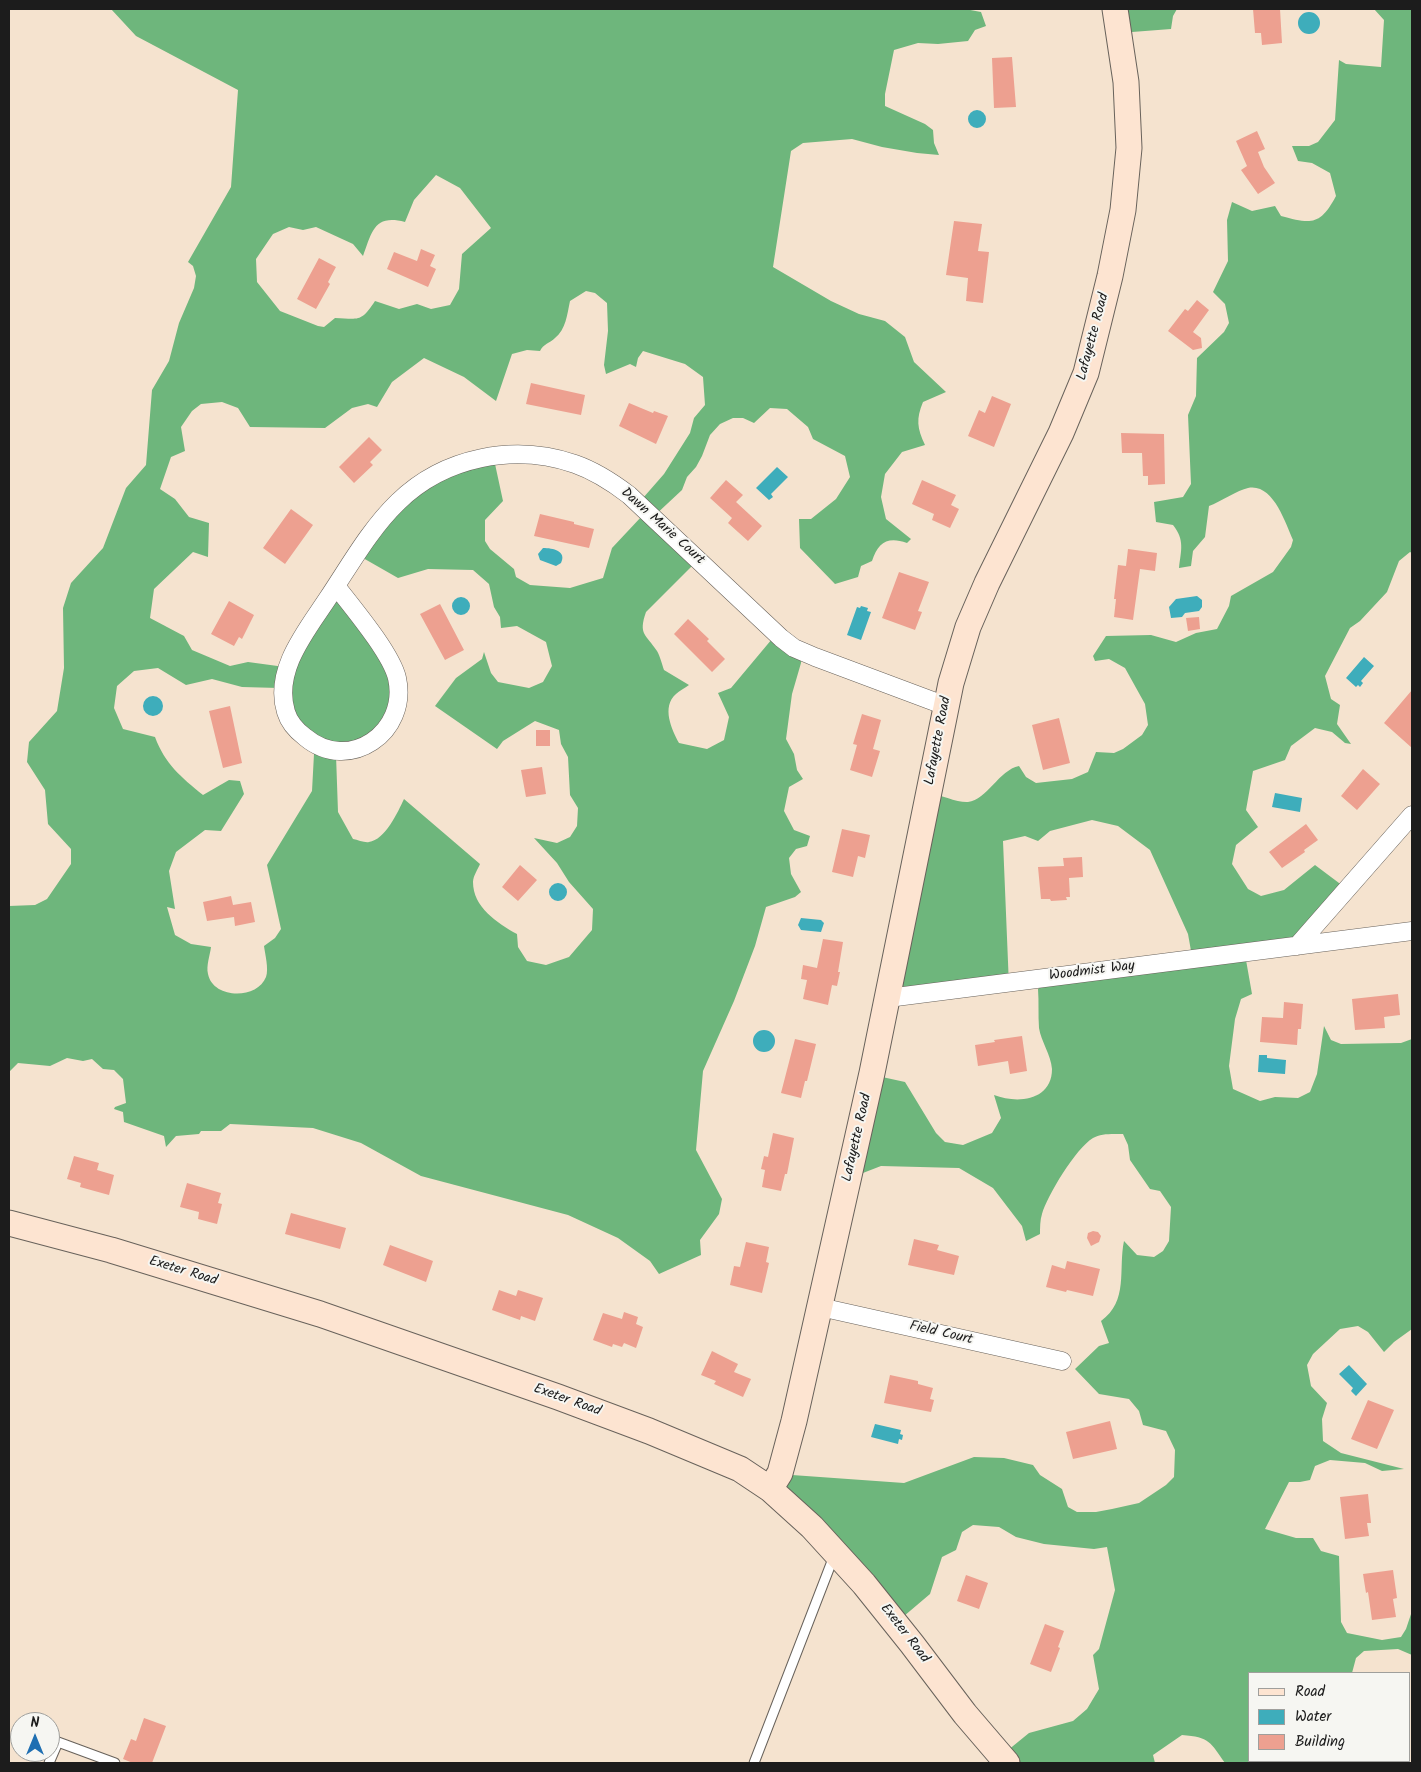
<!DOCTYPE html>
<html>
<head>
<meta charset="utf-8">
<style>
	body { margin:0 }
	#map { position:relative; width:1421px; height:1772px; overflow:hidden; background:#f5e3cf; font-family:Kalam,sans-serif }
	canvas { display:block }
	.frame { position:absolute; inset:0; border:10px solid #1c1c1c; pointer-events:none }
	.legend { position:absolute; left:1248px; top:1672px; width:162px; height:90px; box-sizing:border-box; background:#f6f6f2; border:1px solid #9f9f9c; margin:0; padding:6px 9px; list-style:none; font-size:15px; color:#1c1c1c }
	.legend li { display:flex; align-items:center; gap:10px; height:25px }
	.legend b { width:25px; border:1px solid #9f9f9c }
	.north { position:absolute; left:10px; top:1712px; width:50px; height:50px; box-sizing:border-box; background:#f6f6f2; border:1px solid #9f9f9c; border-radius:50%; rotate:0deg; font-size:14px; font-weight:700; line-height:20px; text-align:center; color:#1c1c1c }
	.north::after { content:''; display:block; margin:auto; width:18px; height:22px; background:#1f6fb2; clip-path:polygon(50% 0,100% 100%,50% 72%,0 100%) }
</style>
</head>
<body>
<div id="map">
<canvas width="1421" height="1772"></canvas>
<div class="frame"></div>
<ul class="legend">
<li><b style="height:6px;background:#fde4d1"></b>Road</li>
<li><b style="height:14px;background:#3eadbb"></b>Water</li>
<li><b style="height:14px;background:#eda090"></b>Building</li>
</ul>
<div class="north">N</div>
</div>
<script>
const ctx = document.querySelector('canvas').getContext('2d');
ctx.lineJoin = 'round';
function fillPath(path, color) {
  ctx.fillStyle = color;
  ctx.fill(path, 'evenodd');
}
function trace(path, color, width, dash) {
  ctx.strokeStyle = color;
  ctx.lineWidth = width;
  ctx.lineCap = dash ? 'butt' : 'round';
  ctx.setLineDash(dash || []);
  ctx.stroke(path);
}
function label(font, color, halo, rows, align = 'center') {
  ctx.font = font + ' Kalam,sans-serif';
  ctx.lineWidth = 4;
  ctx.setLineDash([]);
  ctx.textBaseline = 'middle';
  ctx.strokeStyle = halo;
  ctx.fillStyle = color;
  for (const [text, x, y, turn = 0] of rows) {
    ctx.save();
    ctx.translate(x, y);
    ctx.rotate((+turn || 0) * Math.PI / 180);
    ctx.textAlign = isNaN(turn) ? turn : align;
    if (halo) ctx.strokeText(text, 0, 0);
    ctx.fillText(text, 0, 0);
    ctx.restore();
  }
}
const forest = new Path2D(`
	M111,9H965L981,12L986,26L975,30L968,41L938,44L918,43L894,50L885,94V106L925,124L933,130L934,143L939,155L917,153L882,147L852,139L803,143L791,151L773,267L831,301L859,314L885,321L905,337L914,362L946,392L923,402C916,419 917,428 925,445L902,452L885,474L881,497L886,519L911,539L907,543C887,536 878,543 872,561L861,566L858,577L835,584L800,548L799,519H811L836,499L850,477L845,456L813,439L808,427L787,409L770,408L754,423L743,418H733L720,424L710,435L702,456L696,467L687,477L682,490L652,518L694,564L646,612C638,635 646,634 657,651C660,656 662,664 664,670L689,685C685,688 679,691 676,694C661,707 672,730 679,743L707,749L724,740L729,717L718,693L731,688L772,639L801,656V663L792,694L786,739L794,754L797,770L803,779L789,787L784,811L794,830L810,836L807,846L796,849L789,858L791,874L801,892L795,897L766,907L755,946L734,1001L703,1071L696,1150L722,1199L719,1214L700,1240L701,1255L659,1274L650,1261L618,1238L568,1215L421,1176L361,1143L313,1128L230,1124L221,1131H201L199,1134L176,1136L166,1147L164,1136L124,1122L123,1112L114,1109L115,1107L126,1103L123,1079L114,1070L103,1069L92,1059L83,1061L67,1058L50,1066L18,1063L9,1072V906L35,905L47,899L71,864V849L48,824L45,790L27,762L29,742L57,711L64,668L63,608L71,583L103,548L126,488L146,465L152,390L169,361L179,323L194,288L196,276L193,266L188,262L231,187L238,90L136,36ZM436,175L460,188L491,228L462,254L459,289L450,305L431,309L417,304L399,309L375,301C361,322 360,319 335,318L324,327L318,326L280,311L257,282L256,259L273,234L289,227L303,230L316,227L353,244L363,256C372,232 374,214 405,222L414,200ZM586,291L595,293L607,303L608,331L604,365L606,374L630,364L636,367L638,358L643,351L685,364L703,377L705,405L694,418L690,433L664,474L636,506L642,516L612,548L603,578L570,588L530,585L516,577L514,569L490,549L485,541V520L503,501L495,464L460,468L424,483L366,549L363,558L398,578L428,569L473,570L489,584L494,607L500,617L501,628L517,626L546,642L552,666L543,682L529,688L498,682L491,673L484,652L482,659L456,678L435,706L497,749L503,741L535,721L559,730L561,744L568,757L570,795L578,808L577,826L570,837L557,843L534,838L557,863L569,882L593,909L592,930L569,957L546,965L527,961L518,947L517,934C497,923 473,907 473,882C473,876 478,869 480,864L404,799C398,812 385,840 369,842C365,843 358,840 353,839L338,812L336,755L397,716L386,656L341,595L314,620L285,667L248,662L230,666L192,650L184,636L150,618L154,589L193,552L208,557L209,523L189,517L175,499L160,489L171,457L185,451L181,427L192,411L201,404L222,402L238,408L250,427L325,428L352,408L368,404L377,407L392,382L424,358L464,377L496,401L512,354L527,350L540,351C543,344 550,343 555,338C566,329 567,315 570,301ZM158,668L186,685L212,679L242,687L279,688L316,750L314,754L312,791L267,865L281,929L275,938L264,946C265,954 269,969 266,977C257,1000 213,999 208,974C206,966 210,955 211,947L191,944L175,935L167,907L175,909L169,871L176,852L205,830L221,831L244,794L240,781L229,780L203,795C181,777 165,764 155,737L123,729L114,708L117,686L134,671Z
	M1114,9H1177L1173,16L1171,29L1119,33Z
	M1374,9H1412V553L1410,552L1399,561L1387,592L1360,621L1350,628L1325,676L1331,699L1340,705L1337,724L1351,744L1345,743L1332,732L1315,728L1291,746L1285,760L1253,771L1246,810L1258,827L1236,845L1232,864L1248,889L1261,896L1284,890L1315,865L1351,892L1316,933L1246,960L1252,994L1241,999L1235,1019L1229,1066L1233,1089L1260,1101L1275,1097L1298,1098L1310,1092L1317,1074L1324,1026L1331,1040L1341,1044L1401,1043L1412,1039V1329L1394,1342L1384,1352L1368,1332L1358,1326L1340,1329L1313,1354L1307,1365L1311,1386L1327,1403L1322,1419L1323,1441L1341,1453L1404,1469L1382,1471L1365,1463L1330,1460L1315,1466L1310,1480L1300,1482H1289L1265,1529L1296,1538H1313L1321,1551L1339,1556L1341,1622L1347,1633L1382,1640L1401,1637L1406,1629L1412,1611V1655L1398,1649L1364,1651L1356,1658L1352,1673H1250V1761H1345L1362,1763H1225C1210,1742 1210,1737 1182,1735L1153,1755L1155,1763H1008L1002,1755L1029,1733L1073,1721L1087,1709L1099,1689L1093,1655L1099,1649L1115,1590L1107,1547L1094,1549L1044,1544L1016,1537L999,1527L973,1525L962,1532L956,1550L942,1557L930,1594L897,1622L773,1492L778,1474L904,1483L974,1457L1004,1458L1033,1465L1040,1475L1062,1489L1068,1507L1077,1512H1096L1112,1509L1139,1503L1166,1485L1174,1477L1175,1450L1166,1431L1143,1425L1139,1411L1129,1399L1099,1394L1075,1369L1099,1346L1109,1343L1101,1321C1129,1301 1118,1269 1124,1241L1137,1255L1154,1257L1163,1251L1169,1241L1171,1207L1160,1191L1150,1189L1130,1160L1128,1145L1123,1134C1113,1134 1101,1133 1093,1138C1076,1148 1047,1196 1042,1214C1040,1220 1040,1228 1040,1234L1026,1241L1022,1226L993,1188L959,1168L881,1166L850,1178L873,1075L905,1082L936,1133L945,1142L963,1145L992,1133L1001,1118L994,1095C1017,1104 1052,1101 1052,1069C1051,1055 1041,1041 1039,1028C1038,1015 1039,1002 1038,989L1042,985L1193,962L1188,934L1150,850L1118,826L1092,820L1050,831L1038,841L1025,836L1003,841L1009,986L893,993L929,792C939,795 959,803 968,802C987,800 999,770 1019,766L1026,777L1036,783L1072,779L1088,772L1096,752L1114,753L1123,749L1142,735L1148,725L1145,704L1125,668L1109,659L1095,661L1093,656L1106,636L1151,635L1176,642L1196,633L1217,629L1229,606L1231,596L1273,572L1291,547L1293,540C1285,522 1273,483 1248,488C1238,490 1220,502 1209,506L1205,537L1193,551L1191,566L1179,568C1181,550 1185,540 1173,525L1156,522L1154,502L1183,497L1191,484L1188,415L1196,396L1197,358L1224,332L1229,323L1225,304L1213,292L1228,261L1227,220L1232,202L1252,211L1275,206L1281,216C1311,224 1320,226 1336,196L1330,173L1312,163L1298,161L1292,146H1309L1318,142L1335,120L1339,60L1346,64L1381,67L1384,20Z`);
const water = new Path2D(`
	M1298 23a11 11 0 1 1 22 0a11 11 0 1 1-22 0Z
	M968 119a9 9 0 1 1 18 0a9 9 0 1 1-18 0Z
	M777,467L788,477L771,494L773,497L769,500L756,488Z
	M543,548C553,548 567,551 561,563L556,566L540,560L538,554Z
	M1197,596L1202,600V607L1199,611L1185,613L1182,617L1171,618L1169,607L1176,599Z
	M452 606a9 9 0 1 1 18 0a9 9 0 1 1-18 0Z
	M861,606L868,608L867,611L871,612L861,640L847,635L857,607L860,608Z
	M1364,657L1374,666L1361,681L1363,683L1360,687L1358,685L1356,687L1346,678Z
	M143 706a10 10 0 1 1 20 0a10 10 0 1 1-20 0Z
	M1275,793L1302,798L1300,812L1272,807Z
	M549 892a9 9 0 1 1 18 0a9 9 0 1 1-18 0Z
	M801,918L821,920L824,923L821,932L801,930L798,925Z
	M753 1041a11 11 0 1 1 22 0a11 11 0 1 1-22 0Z
	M1259,1055H1267V1058L1286,1060L1285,1074L1258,1072Z
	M1349,1365L1367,1384L1356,1396L1351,1391L1353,1388L1339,1374Z
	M875,1424L901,1430L900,1434L903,1435L902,1440L899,1439L898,1444L871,1437Z`);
const building = new Path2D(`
	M1253,9H1280L1282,43L1262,45L1261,33H1255Z
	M1012,57L1016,107L994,108L992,58Z
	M1257,131L1265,149L1258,152L1264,167L1275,183L1258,194L1241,170L1247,166L1236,141Z
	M954,221L982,224L978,251L989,252L983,303L966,301L968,278L946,275Z
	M421,249L435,255L430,266L436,269L428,287L387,269L394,252L417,261Z
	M319,258L336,267L328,282L330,284L316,309L297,299Z
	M1197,300L1209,310L1193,332L1201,338L1202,348L1193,350L1168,331L1185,309L1188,311Z
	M531,383L585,395L581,415L526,404Z
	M992,396L1011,404L994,447L968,436L979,410L985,413Z
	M629,403L653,413L654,411L668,416L656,444L619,426Z
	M1121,433L1164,434L1165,484L1148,485V476H1143L1142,453H1122Z
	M369,437L382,450L370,462L373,465L354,483L339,467Z
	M726,480L743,495L736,502L762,526L748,541L728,523L732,518L710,498Z
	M922,480L956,495L951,505L959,509L950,528L932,520L934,514L912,504Z
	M291,509L313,525L285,564L263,548Z
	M540,514L574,522V524L594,529L589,548L534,536Z
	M1128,549L1157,553L1155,571L1140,569L1133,620L1114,617L1116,599H1114L1118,565L1126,566Z
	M899,572L929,582L918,611L922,612L915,630L882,618Z
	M229,601L254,615L242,639L239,637L234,646L211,634Z
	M440,604L464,650L445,660L420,614Z
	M1199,617L1200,629L1188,631L1186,618Z
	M688,619L709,639L707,641L725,659L712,672L674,634Z
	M1412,690V748L1384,723Z
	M230,706L242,763L223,768L209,711Z
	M862,714L881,720L873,749L880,751L872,777L850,770L857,745L853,744Z
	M1059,718L1070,763L1043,770L1032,725Z
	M536,730H550V746H536Z
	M542,767L546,794L526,797L521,770Z
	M1363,769L1380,784L1357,810L1341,796Z
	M1306,824L1318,840L1304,850L1305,852L1282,868L1269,852Z
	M842,829L870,835L865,858L858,856L853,877L832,872Z
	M1082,857L1083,877L1069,878L1070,897H1066L1067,900L1051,901L1050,899H1041L1038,867L1064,866L1063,858Z
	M520,865L537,880L518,901L502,887Z
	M231,896L233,905L251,902L255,922L235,926L234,917L207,921L203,902Z
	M823,939L843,942L838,972H840L837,986L832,985L828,1005L803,999L807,980L801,979L803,965L817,968Z
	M1398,994L1400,1015L1384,1017L1385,1028L1355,1030L1352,999Z
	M1284,1002L1303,1004L1301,1029H1298L1297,1045L1260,1042L1262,1017L1283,1018Z
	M1022,1036L1027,1071L1010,1074L1008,1061L978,1066L975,1045L995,1042L994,1040Z
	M795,1039L816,1044L807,1081H805L801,1098L781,1093Z
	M773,1133L794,1138L787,1174H785L781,1191L762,1187L765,1170L761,1169L764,1156L768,1157Z
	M74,1156L99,1163L97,1170L114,1175L109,1195L80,1187L81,1183L67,1179Z
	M187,1183L221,1193L218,1203L222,1204L217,1224L198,1219L199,1212L180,1207Z
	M291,1213L346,1228L340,1249L285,1234Z
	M1093,1231L1098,1232L1101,1236L1099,1242L1091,1246L1087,1238L1088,1233Z
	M914,1239L939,1245L937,1250L959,1256L954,1275L908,1265Z
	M746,1242L769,1247L766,1262L769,1263L762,1293L730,1285L734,1266L740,1267Z
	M390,1245L433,1261L426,1282L383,1265Z
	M1067,1261L1100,1269L1093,1296L1067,1290L1066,1292L1046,1287L1052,1265L1065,1269Z
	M499,1290L516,1296L518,1290L543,1298L535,1321L521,1316L520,1320L492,1310Z
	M624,1312L638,1317L636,1324L643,1327L636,1348L624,1343L622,1347L613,1344L612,1347L593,1340L603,1313L622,1319Z
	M712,1351L738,1364L734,1372L751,1379L743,1397L714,1384L716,1381L701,1375Z
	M890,1375L918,1381V1384L933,1388L930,1399L934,1400L931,1412L884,1403Z
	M1368,1400L1394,1410L1377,1449L1351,1439Z
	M1110,1421L1117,1449L1073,1459L1066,1432Z
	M1368,1494L1371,1523H1367L1369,1536L1345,1539L1340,1497Z
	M1393,1570L1397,1598L1393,1599L1396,1617L1372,1620L1368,1592L1366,1593L1363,1574Z
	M966,1575L988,1583L979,1609L957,1601Z
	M1045,1624L1064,1631L1058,1647L1060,1648L1051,1672L1030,1664Z
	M144,1718L166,1726L152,1763H133L123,1759L131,1739L136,1741Z`);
const lane = new Path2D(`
	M49,1763L58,1742L115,1763
	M754,1763L834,1556`);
const street = new Path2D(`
	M336,586C353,608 391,653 397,678C409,732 349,774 305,737C297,731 289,722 286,712C273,670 307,630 328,598C350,565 370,529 398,502C444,457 514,443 575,464C595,471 612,482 629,495L781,638L794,648L815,657L946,706
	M1297,946L1412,815
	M888,998L1412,931
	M820,1307L1062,1361`);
const secondary = new Path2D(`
	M9,1223L111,1250L320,1314L558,1397L649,1431L740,1469L770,1489L812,1527L864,1584L912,1644L965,1714L1007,1763
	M770,1489L780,1473L794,1421L872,1073L951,683L968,627L987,583L1061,433L1086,373L1110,276L1123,210L1129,148L1126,82L1115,9`);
const streetNames = [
	["Lafayette Road",1094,337,-75],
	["Dawn Marie Court",662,527,42],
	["Lafayette Road",939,741,-79],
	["Woodmist Way",1092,972,-7],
	["Lafayette Road",858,1138,-77],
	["Exeter Road",183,1272,17],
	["Field Court",941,1334,13],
	["Exeter Road",567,1401,20],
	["Exeter Road",904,1634,52]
];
fillPath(forest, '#6eb67c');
fillPath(water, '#3eadbb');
fillPath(building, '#eda090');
trace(lane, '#68625b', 11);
trace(street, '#68625b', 19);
trace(secondary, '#68625b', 27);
trace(lane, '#fff', 9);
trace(street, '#fff', 18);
trace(secondary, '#fde4d1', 25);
label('14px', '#1c1c1c', '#f6f6f2', streetNames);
</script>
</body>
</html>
